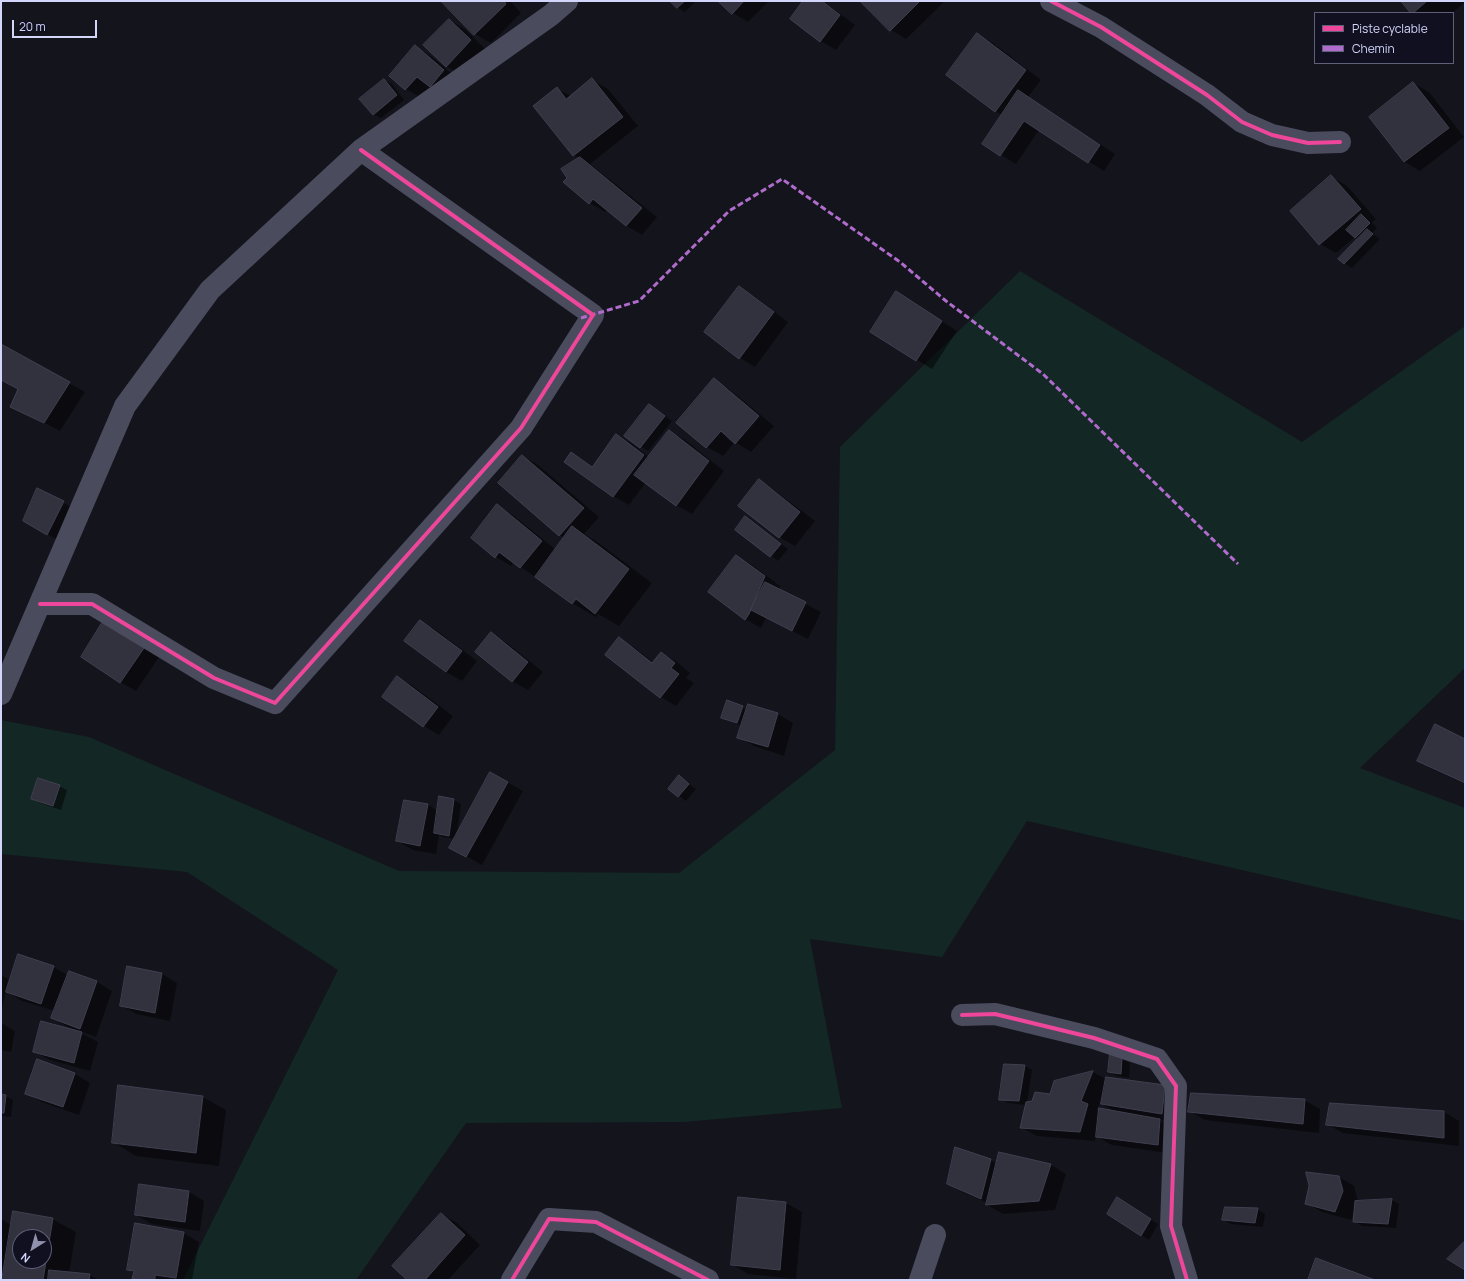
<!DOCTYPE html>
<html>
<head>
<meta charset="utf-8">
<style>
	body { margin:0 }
	#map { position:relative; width:1466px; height:1281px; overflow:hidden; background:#14141d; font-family:Manrope,sans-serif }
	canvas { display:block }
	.frame { position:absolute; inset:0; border:2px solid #d4d5fb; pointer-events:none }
	.legend { position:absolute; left:1314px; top:12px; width:140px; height:52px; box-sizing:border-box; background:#101021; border:1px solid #5e5f78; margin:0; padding:5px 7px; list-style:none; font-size:12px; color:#d4d5fb }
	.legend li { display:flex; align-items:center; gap:8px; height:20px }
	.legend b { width:20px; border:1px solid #5e5f78 }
	.north { position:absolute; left:12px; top:1229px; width:40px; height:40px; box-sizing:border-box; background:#101021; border:1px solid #5e5f78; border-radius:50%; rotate:217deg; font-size:11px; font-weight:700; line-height:16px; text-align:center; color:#d4d5fb }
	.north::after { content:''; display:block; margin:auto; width:14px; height:18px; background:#9191ad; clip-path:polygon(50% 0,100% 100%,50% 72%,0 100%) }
	.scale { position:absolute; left:12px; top:20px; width:85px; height:18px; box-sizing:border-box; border:2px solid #d4d5fb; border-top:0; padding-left:5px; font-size:12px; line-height:14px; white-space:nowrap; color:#d4d5fb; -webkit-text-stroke:3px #101021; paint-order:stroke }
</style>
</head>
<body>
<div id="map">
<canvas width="1466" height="1281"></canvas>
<div class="frame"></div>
<ul class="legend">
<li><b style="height:5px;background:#ed469a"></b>Piste cyclable</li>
<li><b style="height:5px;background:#b06ccc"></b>Chemin</li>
</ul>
<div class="north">N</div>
<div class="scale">20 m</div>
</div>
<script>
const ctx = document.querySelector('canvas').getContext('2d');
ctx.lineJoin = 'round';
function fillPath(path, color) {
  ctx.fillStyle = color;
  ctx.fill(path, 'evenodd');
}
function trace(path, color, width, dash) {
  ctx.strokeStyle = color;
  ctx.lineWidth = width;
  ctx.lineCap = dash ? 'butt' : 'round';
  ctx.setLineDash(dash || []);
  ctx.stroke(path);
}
const green = new Path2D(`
	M1020,271L1302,442L1465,326V668L1360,768L1465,808V921L1027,821L942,957L810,939L842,1108L684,1122L466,1123L356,1280H183L338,970L187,872L1,854V720L89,737L399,871L679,873L835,750L840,447Z`);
const shadow = new Path2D(`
	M443,1H510L521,13L491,43L475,34Z
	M671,1H696L685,12L678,8Z
	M720,1H769L748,22L733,13Z
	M805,1H823L855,25L836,50L821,41Z
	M862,1H945L906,39L891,30Z
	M1402,1H1465V2L1452,13H1412Z
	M449,20L465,29L486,50L462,75L446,66Z
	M977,34L993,43L1041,80L1028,97L1115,154L1104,171L1039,130L1016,164L983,144L1002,115L995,111Z
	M415,47L431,56L459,80L422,98L406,89L391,76Z
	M384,80L392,84L404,100L381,118L373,114Z
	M592,80L608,89L638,126L590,164L657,217L642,235L627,226L607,210L605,212L590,203L564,182L579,158L573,155L557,89L571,96Z
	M1413,83L1429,92L1464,137L1420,171L1405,162L1370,117Z
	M1332,177L1347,186L1376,219L1372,222L1377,228L1372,233L1380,239L1352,268L1344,263L1358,239L1355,237L1336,253L1320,244Z
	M739,288L755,297L788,322L755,367L740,358Z
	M912,302L957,331L932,369L871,332Z
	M1,346L85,392L60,431L11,406L19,389L1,380Z
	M714,380L729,389L774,426L751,452L735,442L723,456L707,447L677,423Z
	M650,405L672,421L648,451L641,447Z
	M669,431L685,440L724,471L692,514L676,505L646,482L629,505L613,496L571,454L593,467L616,435L632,444L649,457Z
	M523,456L538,465L599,517L584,534L596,541L652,583L619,626L598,614L596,617L572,603L514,562L511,566L496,557L498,506L513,515L556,550L565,538L560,535L499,482Z
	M759,481L774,490L815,521L795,546L779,537Z
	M37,489L79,511L63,543L24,521Z
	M745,517L788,549L778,561L736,529Z
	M737,556L752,565L780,586L779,590L821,612L808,639L766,618L761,628L745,619Z
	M420,621L436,630L477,661L462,681L446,672L405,641Z
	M102,624L159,657L136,691L120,682Z
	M492,634L507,643L543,672L528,690L512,681Z
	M619,639L635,648L653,662L661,653L677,662L690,673L686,678L694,683L676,706L661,697L607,655Z
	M397,677L413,686L453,716L439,735L424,726Z
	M748,705L778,714L793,723L784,756L754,746L738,737L742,726L722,717L742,707L747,710Z
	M1465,740V784L1434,770L1419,761Z
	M491,773L523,791L482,865L450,847L455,839L443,837L439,835L436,854L413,850L397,841L428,805L438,811L454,800L461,804L457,834Z
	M679,777L696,789L686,801L670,789Z
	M59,786L67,790L61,810L40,803L32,799Z
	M53,967L68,975L69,972L97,982L112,991L96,1037L82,1032L81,1033L98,1042L90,1071L50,1060L34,1051L78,1032L79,1031L68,1027L53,1018L55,1011L22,1001L6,991L1,1012V975L8,979L6,990H7Z
	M162,974L177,983L170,1021L136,1014L121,1005Z
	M1,1023L15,1031L11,1052L1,1050Z
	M1111,1055L1122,1059L1130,1063L1129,1078L1117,1076L1109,1071Z
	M1025,1066L1032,1070L1027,1103L1051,1095L1055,1081L1093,1072L1106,1079L1165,1086L1178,1123L1160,1120L1175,1129L1174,1154L1112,1145L1096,1136L1095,1141L1037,1136L1021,1127L1026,1105L1008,1103L1000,1099ZM1103,1094L1102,1104L1116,1112H1100L1097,1110Z
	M75,1074L90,1083L79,1115L42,1102L26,1093Z
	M1,1095L5,1096L13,1100L11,1117L1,1116Z
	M203,1097L226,1110L219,1166L136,1156L113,1142Z
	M1304,1100L1320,1109L1319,1133L1205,1120L1189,1111Z
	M1444,1112L1459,1121V1146L1343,1133L1327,1124Z
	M991,1160L997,1164L1051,1165L1066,1174L1055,1210L1003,1214L987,1205L988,1203L964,1193L948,1184Z
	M1339,1177L1354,1186L1358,1202L1392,1200L1399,1204L1396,1228L1362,1226L1354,1221L1355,1211L1351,1220L1322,1212L1306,1203Z
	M189,1192L204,1201L200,1231L152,1224L136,1215Z
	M739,1198L786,1203L802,1212L796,1279L748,1274L733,1265Z
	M1125,1203L1158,1224L1149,1240L1109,1214Z
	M1257,1209L1265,1214L1263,1227L1231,1224L1223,1220Z
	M441,1214L457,1223L480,1245L448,1280H409Z
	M1,1219L11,1225L52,1219L76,1232L69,1273L90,1275L98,1280H1ZM20,1237H44V1261H20Z
	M183,1233L199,1242L192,1280H135L133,1279L134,1273L128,1269Z`);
const building = new Path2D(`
	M441,1H504L506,4L474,35Z
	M670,1H685L677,8Z
	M718,1H744L732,14Z
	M803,1H822L840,15L820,42L790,19Z
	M860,1H920L890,31Z
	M1401,1H1427L1413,13H1411Z
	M449,19L471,40L446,67L423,45Z
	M977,33L1026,70L995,112L946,75Z
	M415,45L444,70L430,87L417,77L405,90L389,76Z
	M592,78L623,117L573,156L533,106L557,87L566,99Z
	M384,79L397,95L373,115L359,99Z
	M1413,82L1449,128L1404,162L1369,117Z
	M1018,90L1100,145L1088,163L1024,121L1000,156L982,144Z
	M580,157L642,208L626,226L593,199L589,204L563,182L567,178L561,169Z
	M1331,175L1361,209L1319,245L1290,211Z
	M1361,214L1370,223L1355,238L1346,230Z
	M1367,229L1373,234L1344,264L1338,259Z
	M739,286L774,312L739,359L704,332Z
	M896,291L942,321L916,361L870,332Z
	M1,344L70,382L44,423L10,407L18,389L1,380Z
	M714,378L759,416L735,444L721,431L706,448L676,423Z
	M649,404L665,416L640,448L624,436Z
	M669,430L709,461L676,506L634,475Z
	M616,434L644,455L613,497L564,462L571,452L592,467Z
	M522,455L584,508L559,536L498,483Z
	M759,479L800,512L779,538L738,506Z
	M37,488L64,501L47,535L23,521Z
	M497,504L542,541L520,568L499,552L495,558L471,538Z
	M745,516L781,544L770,557L735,530Z
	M572,526L629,569L595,614L576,599L572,604L535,577Z
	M736,555L765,576L749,614L745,620L708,592Z
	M765,582L806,602L792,631L751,610Z
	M420,620L462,651L446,672L404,641Z
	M102,623L144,648L120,683L81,657Z
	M491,632L528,662L512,682L475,652Z
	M619,637L652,663L661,652L675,663L671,668L679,674L660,698L605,655Z
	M397,676L438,707L423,727L382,697Z
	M727,700L743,706L737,723L721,718Z
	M748,704L778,713L768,747L737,738Z
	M1435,724L1465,739V783L1417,761Z
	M490,772L508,782L466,857L449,848Z
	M679,775L689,784L678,797L668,789Z
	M38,778L60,785L53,806L31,799Z
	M439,796L454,799L449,836L434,833Z
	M404,800L428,804L420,846L396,841Z
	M18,954L54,966L41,1004L6,992Z
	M127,966L162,973L155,1013L120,1006Z
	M69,971L97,981L80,1029L51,1018Z
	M41,1021L82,1032L74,1063L33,1052Z
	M1110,1054L1122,1058L1121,1074L1108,1072Z
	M37,1059L75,1073L63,1107L25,1094Z
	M1004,1064L1025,1065L1019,1101L999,1100Z
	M1093,1071L1081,1101L1088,1104L1080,1132L1020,1128L1026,1102L1032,1101L1035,1092L1050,1094L1054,1081Z
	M1106,1077L1165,1085L1162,1114L1101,1104Z
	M118,1085L203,1096L196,1153L112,1143Z
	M1191,1093L1305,1099L1303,1124L1188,1112Z
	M1,1094L6,1095L4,1113H1Z
	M1330,1103L1444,1111V1138L1326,1125Z
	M1099,1108L1160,1119L1158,1145L1096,1137Z
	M955,1147L991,1159L981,1199L947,1184Z
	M999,1152L1051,1164L1039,1201L986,1205Z
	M1306,1172L1339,1176L1343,1191L1335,1212L1305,1204L1309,1186Z
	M139,1184L189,1191L185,1222L135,1215Z
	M738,1197L786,1202L780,1270L731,1265Z
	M1117,1197L1151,1219L1141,1236L1107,1214Z
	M1392,1199L1388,1224L1353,1222L1355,1201Z
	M1225,1207L1258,1208L1255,1223L1222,1220Z
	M13,1211L53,1218L43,1280H2ZM20,1237H44V1261H20Z
	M441,1213L465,1235L425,1280H407L392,1266Z
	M135,1223L184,1232L176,1278L155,1275V1280L132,1279L134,1271L127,1270Z
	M1465,1241V1270L1447,1259Z
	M1316,1258L1375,1280H1308Z
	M49,1270L90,1274L89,1280H48Z`);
const minor = new Path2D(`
	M1051,1L1101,27L1207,95L1242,122L1272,135L1308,143L1340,142
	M40,604H92L214,678L275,703L521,428L593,315L361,150
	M1,694L125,406L210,290L361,150L551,15L567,1
	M962,1015L995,1014L1094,1038L1157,1059L1176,1086L1171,1226L1187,1280
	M512,1280L549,1219L596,1222L708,1280
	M920,1280L935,1235`);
const quiet = new Path2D(`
	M581,318L639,301L729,211L782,179L900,262L946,301L1043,374L1238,564`);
const cycleway = new Path2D(`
	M1051,1L1101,27L1207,95L1242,122L1272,135L1308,143L1340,142
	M40,604H92L214,678L275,703L521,428L593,315L361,150
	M962,1015L995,1014L1094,1038L1157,1059L1176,1086L1171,1226L1187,1280
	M512,1280L549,1219L596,1222L708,1280`);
fillPath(green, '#132725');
fillPath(shadow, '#0007');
fillPath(building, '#32323f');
trace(building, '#403f50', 1);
trace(minor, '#4a4b5d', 22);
trace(quiet, '#b06ccc', 3, [6, 3]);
trace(cycleway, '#ed469a', 4);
</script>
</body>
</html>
